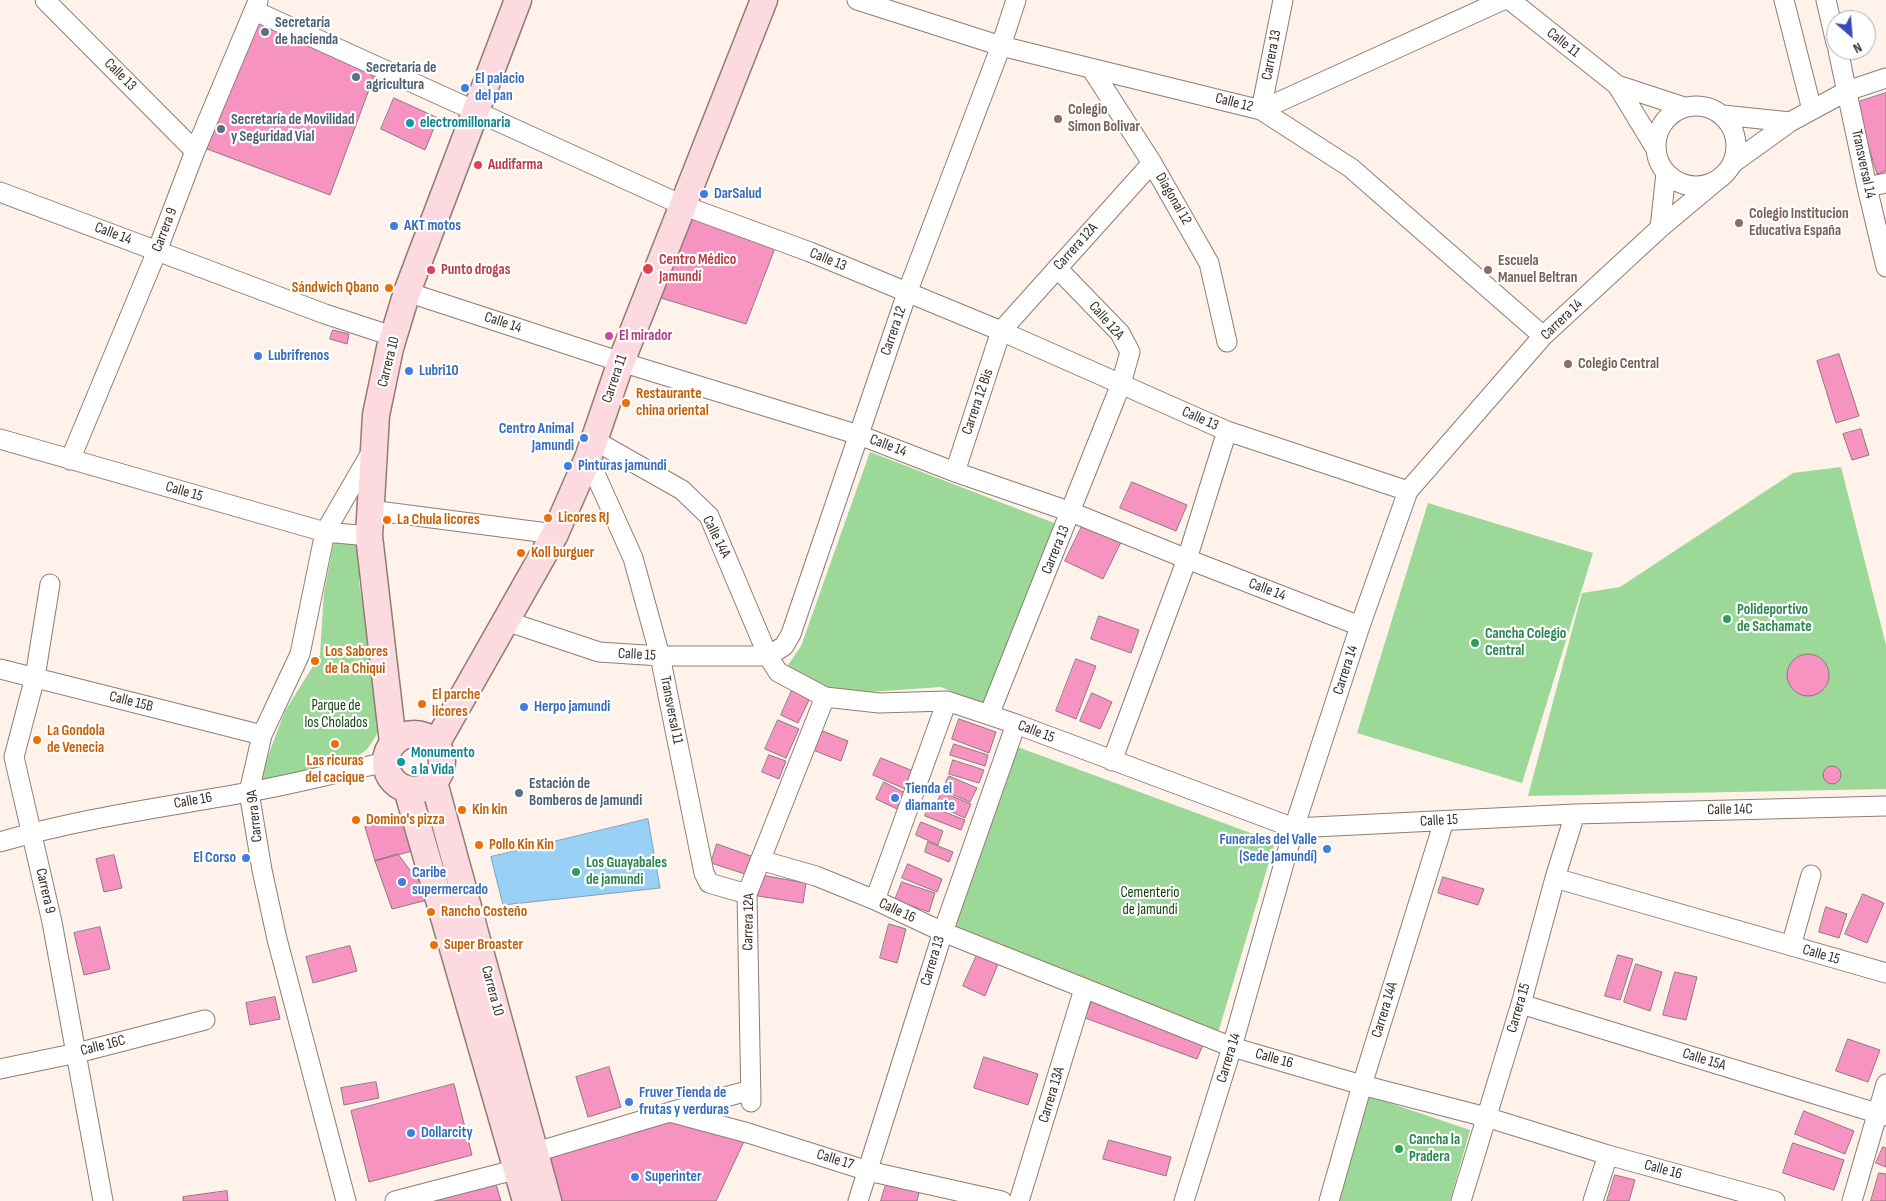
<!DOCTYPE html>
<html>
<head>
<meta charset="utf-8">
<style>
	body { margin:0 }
	#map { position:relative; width:1886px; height:1201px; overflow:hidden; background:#fef2eb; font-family:"Sofia Sans Condensed",sans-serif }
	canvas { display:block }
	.north { position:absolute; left:1826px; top:10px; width:50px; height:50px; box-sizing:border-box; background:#fff; border:1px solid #afacaa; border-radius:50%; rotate:153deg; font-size:14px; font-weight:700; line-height:20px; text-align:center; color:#372f2a }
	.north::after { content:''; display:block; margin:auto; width:18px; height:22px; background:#384abc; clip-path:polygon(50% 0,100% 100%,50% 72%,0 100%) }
</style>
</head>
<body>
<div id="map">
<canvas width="1886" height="1201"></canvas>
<div class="north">N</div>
</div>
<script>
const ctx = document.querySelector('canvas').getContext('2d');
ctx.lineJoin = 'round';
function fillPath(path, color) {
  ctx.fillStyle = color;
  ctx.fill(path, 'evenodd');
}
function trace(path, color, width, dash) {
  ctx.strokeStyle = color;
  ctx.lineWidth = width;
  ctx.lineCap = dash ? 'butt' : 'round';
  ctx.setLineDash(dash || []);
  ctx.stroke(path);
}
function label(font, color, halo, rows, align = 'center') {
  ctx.font = font + ' "Sofia Sans Condensed",sans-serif';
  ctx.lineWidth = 4.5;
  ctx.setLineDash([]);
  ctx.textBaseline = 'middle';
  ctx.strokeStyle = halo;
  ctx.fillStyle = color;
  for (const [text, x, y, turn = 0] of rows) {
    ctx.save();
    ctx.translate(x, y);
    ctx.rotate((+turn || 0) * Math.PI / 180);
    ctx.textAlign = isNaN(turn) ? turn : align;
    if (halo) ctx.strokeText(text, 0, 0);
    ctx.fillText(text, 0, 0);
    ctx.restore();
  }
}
const green = new Path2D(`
	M870,452L1062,526L984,705L941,687L827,695L784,671L801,646Z
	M1841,467L1886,645V789L1528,796L1582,593L1620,587L1793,473Z
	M1428,503L1593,553L1522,783L1357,733Z
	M335,536L359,542V582L382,724C377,733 373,743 366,750C353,763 280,777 258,782L285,711L320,655L324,592Z
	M1015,746L1275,842L1218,1033L949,934Z
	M1369,1096L1470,1130L1450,1201H1339Z`);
const water = new Path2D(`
	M648,819L660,888L503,905L491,857Z`);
const building = new Path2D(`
	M255,14L377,68L330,195L199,146Z
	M1886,93V171L1877,174L1855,103Z
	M394,98L438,118L425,150L381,129Z
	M682,205L778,240L746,324L648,294Z
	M333,330L349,334L347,344L330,339Z
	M1839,354L1859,416L1836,423L1817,361Z
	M1861,429L1869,455L1852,460L1843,434Z
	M1132,482L1187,505L1176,531L1120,508Z
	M1085,520L1123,538L1103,579L1065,561Z
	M1099,616L1139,630L1131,653L1091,639Z
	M1787 675a21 21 0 1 1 42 0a21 21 0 1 1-42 0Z
	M1076,659L1096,666L1076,719L1056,711Z
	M793,688L811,696L798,723L781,715Z
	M1092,693L1112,702L1100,729L1080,721Z
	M959,719L996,732L989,753L952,739Z
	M778,720L799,729L786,758L765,749Z
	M820,730L848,741L841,761L813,750Z
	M954,744L988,755L985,766L950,755Z
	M769,755L786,761L779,779L762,772Z
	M881,758L913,771L905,789L873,775Z
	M953,760L984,770L979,783L949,774Z
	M1823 775a9 9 0 1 1 18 0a9 9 0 1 1-18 0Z
	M949,776L977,788L970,802L942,790Z
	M884,782L905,793L897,809L876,799Z
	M942,792L971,804L965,818L936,805Z
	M929,806L965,820L961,830L925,816Z
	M403,817L412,851L375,861L365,827Z
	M921,822L943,831L938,845L916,835Z
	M928,842L953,852L949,862L925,852Z
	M717,844L751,856L745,874L711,863Z
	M398,854L415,877L429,887L439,897L392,909L375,861Z
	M114,855L122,888L104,892L96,859Z
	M908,864L942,879L937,892L902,878Z
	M761,875L806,883L803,903L758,896Z
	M1443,877L1484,889L1478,905L1438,893Z
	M902,882L935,893L929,912L895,900Z
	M1863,894L1884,903L1867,943L1845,934Z
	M1826,907L1847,914L1839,938L1819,932Z
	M889,924L906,929L897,963L880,958Z
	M100,927L110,969L84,975L74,933Z
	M350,946L357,971L313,983L306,957Z
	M977,955L998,964L985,996L963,986Z
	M1618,955L1633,959L1620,1000L1605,996Z
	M1636,964L1662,972L1650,1011L1624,1002Z
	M1675,972L1697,977L1686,1020L1663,1015Z
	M275,997L280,1019L250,1025L246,1003Z
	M1093,999L1205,1040L1197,1059L1085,1018Z
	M1848,1039L1880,1050L1868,1082L1836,1071Z
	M984,1057L1038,1074L1028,1105L974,1088Z
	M609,1067L621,1107L588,1117L576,1077Z
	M376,1082L379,1098L344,1105L341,1088Z
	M454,1084L472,1155L369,1182L351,1111Z
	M1804,1111L1854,1131L1845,1154L1795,1134Z
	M670,1112L748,1133L716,1201H548L536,1152Z
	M1109,1140L1171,1157L1166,1176L1103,1159Z
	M1793,1143L1844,1160L1834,1190L1783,1173Z
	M1883,1147L1886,1148V1167L1876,1163Z
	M1879,1173L1886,1174V1201H1871Z
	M1615,1175L1635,1180L1629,1201H1607Z
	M887,1181L920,1189L917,1201H881Z
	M496,1184L501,1201H430Z
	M227,1191L228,1201H183V1197Z`);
const street = new Path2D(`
	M45,0L195,151
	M857,0L1001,46L1261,110L1351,168L1543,336
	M1510,0L1617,85L1684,107
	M1784,0L1812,110
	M1826,0L1836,43
	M255,11L682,205L810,252L1001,331L1227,431L1408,491
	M1838,50L1867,187L1886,267
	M1091,68L1152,163L1209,263L1227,342
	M1617,85L1656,149
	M1656 146a40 40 0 1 1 80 0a40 40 0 1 1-80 0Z
	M1261,110L1503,0
	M1261,110L1283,0
	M1723,115L1790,122
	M1733,163L1790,122L1847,91L1886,78
	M1867,187L1886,183
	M0,192L325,314L395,337
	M1660,228L1666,173
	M407,292L621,362L859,435L955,472L1071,512L1187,559L1360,626
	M0,439L325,532L369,536
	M594,440L682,490L709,516L768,656L778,672L825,697L879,703L947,701L1016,724L1294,828L1575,814L1886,806
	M588,458L633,558L660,656L704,873L709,883L747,894
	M70,460L157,251L195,151L258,1
	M955,472L1001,331L1152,163
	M370,510L555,534
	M50,584L35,677L14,757L52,922L103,1201
	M506,621L599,652L660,656H768
	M768,656L784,646L791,634L907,293L1001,46L1016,0
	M0,669L262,735
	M989,715L1121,384L1130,352L1120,333L1057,268
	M1112,761L1187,559L1227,431
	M0,842C81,818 166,807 249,792C295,784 340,772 386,762
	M760,860L816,876L875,900L943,932L1232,1047L1362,1085L1486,1117L1608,1155L1775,1201
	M1555,878L1886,973
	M875,900L947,701
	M1791,946L1811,875
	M1521,1004L1886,1116
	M0,1069L77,1053L205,1020
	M751,1102L747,894L825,697
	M670,1112L748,1133L868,1171L1002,1201
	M536,1152L670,1112L751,1090
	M346,1201L277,939L262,870L249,792L262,735L300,654L325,532L372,451
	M395,1201L518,1169
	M858,1201L943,932L1016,724
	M1019,1201L1084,989
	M1184,1201L1232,1047L1294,828L1360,626L1408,491L1543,336L1660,228L1715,182
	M1329,1201L1362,1085L1444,821
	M1461,1201L1521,1004L1555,878L1575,814
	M1593,1201L1608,1155
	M1852,1201L1886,1084`);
const secondary = new Path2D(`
	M386 762a28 28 0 1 1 56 0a28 28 0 1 1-56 0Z
	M393,743L369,536L376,415L390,348L407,292L518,0
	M436,744L555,534L588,458L621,362L764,0
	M434,782L548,1201
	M407,789L526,1201`);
const markers = [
	[265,32,5,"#5c6f8a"],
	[356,77,5,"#5c6f8a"],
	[465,88,5,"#3f7fe0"],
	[1058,119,5,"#8d6e63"],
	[410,123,5,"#0f9aa8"],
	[221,129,5,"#5c6f8a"],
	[478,165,5,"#e0444e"],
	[704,194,5,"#3f7fe0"],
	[1739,223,5,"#8d6e63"],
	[394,226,5,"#3f7fe0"],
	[648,269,6,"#e0444e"],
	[431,270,5,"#e0444e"],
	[1488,270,5,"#8d6e63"],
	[389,288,5,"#e8710a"],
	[609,336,5,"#d1479c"],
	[258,356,5,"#3f7fe0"],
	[1568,364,5,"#8d6e63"],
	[409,371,5,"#3f7fe0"],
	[626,403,5,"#e8710a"],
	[584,438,5,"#3f7fe0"],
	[568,466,5,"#3f7fe0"],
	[548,518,5,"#e8710a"],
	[387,520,5,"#e8710a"],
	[521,553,5,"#e8710a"],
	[1727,619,5,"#2e9e5b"],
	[1475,643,5,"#2e9e5b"],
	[315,661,5,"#e8710a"],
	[422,704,5,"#e8710a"],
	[524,707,5,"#3f7fe0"],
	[37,740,5,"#e8710a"],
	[335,744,5,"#e8710a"],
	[401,762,5,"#0f9aa8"],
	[519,793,5,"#5c6f8a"],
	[895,798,5,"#3f7fe0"],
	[462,810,5,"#e8710a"],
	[356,820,5,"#e8710a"],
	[479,845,5,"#e8710a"],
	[1327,849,5,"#3f7fe0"],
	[246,858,5,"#3f7fe0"],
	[576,872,5,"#2e9e5b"],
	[402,882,5,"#3f7fe0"],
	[431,912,5,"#e8710a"],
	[434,945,5,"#e8710a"],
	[629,1102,5,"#3f7fe0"],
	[411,1133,5,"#3f7fe0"],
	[1399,1149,5,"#2e9e5b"],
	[635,1177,5,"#3f7fe0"]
];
const serviceNames = [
	["Secretaría",275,23],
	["de hacienda",275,40],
	["Secretaría de",366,68],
	["agricultura",366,85],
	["Secretaría de Movilidad",231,120],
	["y Seguridad Vial",231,137],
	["Estación de",529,784],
	["Bomberos de Jamundi",529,801]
];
const streetNames = [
	["Calle 11",1563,43,38],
	["Carrera 13",1272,55,-79],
	["Calle 13",120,75,45],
	["Calle 12",1234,103,14],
	["Transversal 14",1863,164,78],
	["Diagonal 12",1173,199,60],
	["Carrera 9",165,230,-69],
	["Calle 14",113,234,21],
	["Carrera 12A",1076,247,-48],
	["Calle 13",828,260,22],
	["Carrera 14",1562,320,-44],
	["Calle 12A",1106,321,49],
	["Calle 14",503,323,18],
	["Carrera 12",894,331,-71],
	["Carrera 10",389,362,-76],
	["Carrera 11",615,379,-71],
	["Carrera 12 Bis",978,402,-71],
	["Calle 13",1200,419,24],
	["Calle 14",888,446,21],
	["Calle 15",184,492,16],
	["Calle 14A",716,537,63],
	["Carrera 13",1056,550,-68],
	["Calle 14",1267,590,21],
	["Calle 15",637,655,3],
	["Carrera 14",1346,670,-72],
	["Calle 15B",131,702,14],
	["Transversal 11",671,710,79],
	["Calle 15",1036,732,21],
	["Calle 16",193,801,-10],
	["Calle 14C",1730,810,-1],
	["Carrera 9A",255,816,-96],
	["Calle 15",1439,821,-3],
	["Carrera 9",45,891,77],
	["Calle 16",897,911,25],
	["Carrera 12A",749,922,-89],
	["Calle 15",1821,955,16],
	["Carrera 13",933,961,-73],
	["Carrera 10",492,991,75],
	["Carrera 15",1519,1008,-74],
	["Carrera 14A",1385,1010,-73],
	["Calle 16C",103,1046,-14],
	["Carrera 14",1229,1058,-73],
	["Calle 16",1274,1059,16],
	["Calle 15A",1704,1060,17],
	["Carrera 13A",1052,1095,-73],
	["Calle 17",835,1160,17],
	["Calle 16",1663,1170,15]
];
const shopNames = [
	["El palacio",475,79],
	["del pan",475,96],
	["DarSalud",714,194],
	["AKT motos",404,226],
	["Lubrifrenos",268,356],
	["Lubri10",419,371],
	["Centro Animal",574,429,"right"],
	["Jamundi",574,446,"right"],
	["Pinturas jamundi",578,466],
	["Herpo jamundi",534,707],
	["Tienda el",905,789],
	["diamante",905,806],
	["Funerales del Valle",1317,840,"right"],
	["(Sede Jamundí)",1317,857,"right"],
	["El Corso",236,858,"right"],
	["Caribe",412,873],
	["supermercado",412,890],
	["Fruver Tienda de",639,1093],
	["frutas y verduras",639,1110],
	["Dollarcity",421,1133],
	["Superinter",645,1177]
];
const educationNames = [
	["Colegio",1068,110],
	["Simon Bolivar",1068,127],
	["Colegio Institucion",1749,214],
	["Educativa España",1749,231],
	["Escuela",1498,261],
	["Manuel Beltran",1498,278],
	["Colegio Central",1578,364]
];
const cultureNames = [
	["electromillonaria",420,123],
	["Monumento",411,753],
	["a la Vida",411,770]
];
const healthNames = [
	["Audifarma",488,165],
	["Centro Médico",659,260],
	["Jamundí",659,277],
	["Punto drogas",441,270]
];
const foodNames = [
	["Sándwich Qbano",379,288,"right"],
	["Restaurante",636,394],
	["china oriental",636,411],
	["Licores RJ",558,518],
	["La Chula licores",397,520],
	["Koll burguer",531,553],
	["Los Sabores",325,652],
	["de la Chiqui",325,669],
	["El parche",432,695],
	["licores",432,712],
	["La Gondola",47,731],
	["de Venecia",47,748],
	["Las ricuras",335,761,"center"],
	["del cacique",335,778,"center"],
	["Kin kin",472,810],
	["Domino's pizza",366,820],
	["Pollo Kin Kin",489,845],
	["Rancho Costeño",441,912],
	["Super Broaster",444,945]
];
const hotelNames = [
	["El mirador",619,336]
];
const leisureNames = [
	["Polideportivo",1737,610],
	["de Sachamate",1737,627],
	["Cancha Colegio",1485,634],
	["Central",1485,651],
	["Los Guayabales",586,863],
	["de jamundi",586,880],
	["Cancha la",1409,1140],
	["Pradera",1409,1157]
];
const parkNames = [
	["Parque de",336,706],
	["los Cholados",336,723],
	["Cementerio",1150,893],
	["de Jamundi",1150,910]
];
fillPath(green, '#9cd897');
fillPath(water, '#99d1f6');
trace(water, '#7ca0b9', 1);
fillPath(building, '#f693c0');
trace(building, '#8d7981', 1);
trace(street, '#8f7d72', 21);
trace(secondary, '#8f7d72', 29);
trace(street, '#fff', 19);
trace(secondary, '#fdd9e0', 26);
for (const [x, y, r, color] of markers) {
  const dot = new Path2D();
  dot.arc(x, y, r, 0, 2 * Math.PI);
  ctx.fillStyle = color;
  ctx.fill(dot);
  trace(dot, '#fff', 2);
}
label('bold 15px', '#4e5e75', '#fff', serviceNames, 'left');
label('15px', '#372f2a', '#fff', streetNames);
label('bold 15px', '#366cbe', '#fff', shopNames, 'left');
label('bold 15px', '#785e54', '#fff', educationNames, 'left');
label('bold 15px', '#0d838f', '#fff', cultureNames, 'left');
label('bold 15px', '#be3a42', '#fff', healthNames, 'left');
label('bold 15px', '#c56008', '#fff', foodNames, 'left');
label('bold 15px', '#b23c85', '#fff', hotelNames, 'left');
label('bold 15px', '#27864d', '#fff', leisureNames, 'left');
label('15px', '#0c3e0a', '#fff', parkNames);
</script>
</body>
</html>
